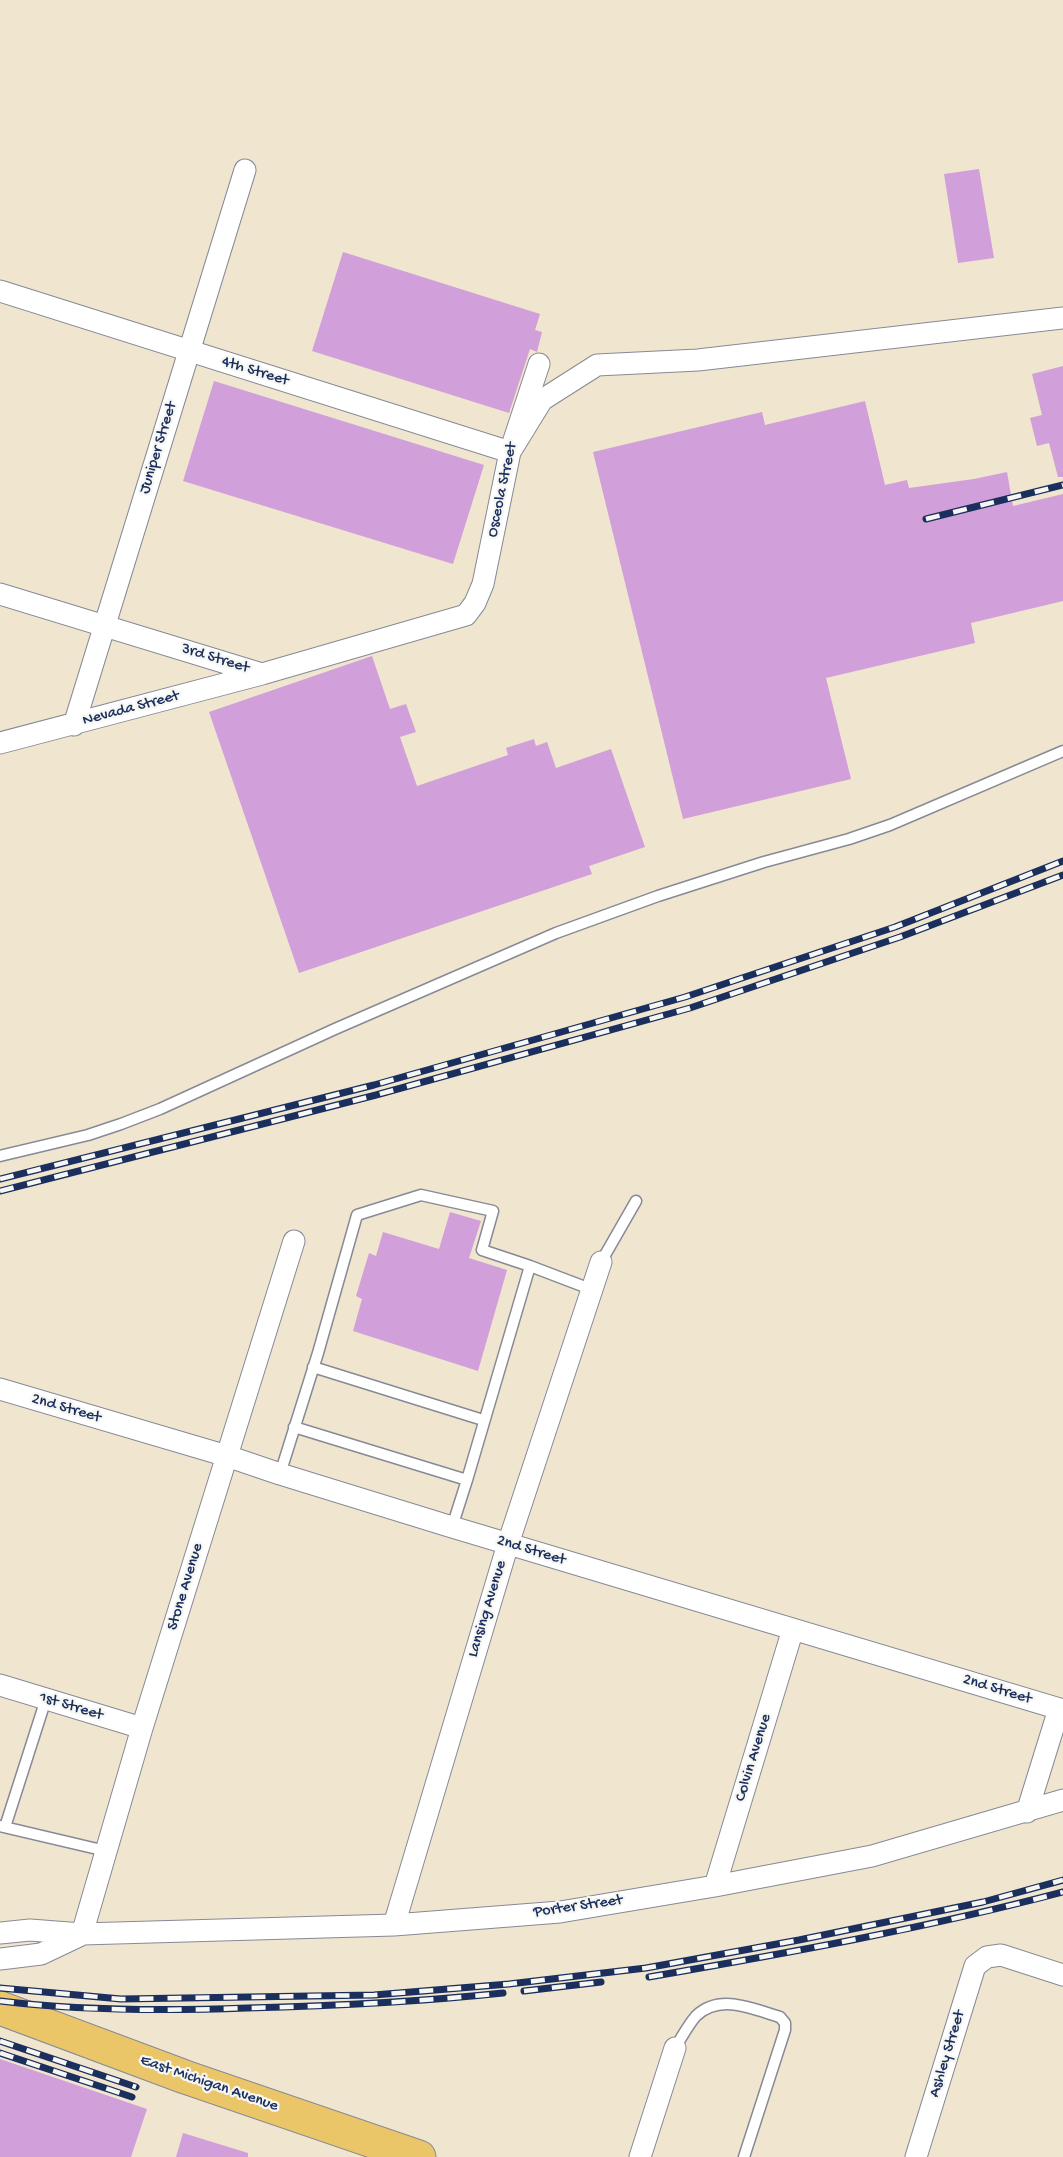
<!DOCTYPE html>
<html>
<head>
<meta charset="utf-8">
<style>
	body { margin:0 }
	canvas { display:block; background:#f0e5ce }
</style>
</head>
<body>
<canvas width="1063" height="2157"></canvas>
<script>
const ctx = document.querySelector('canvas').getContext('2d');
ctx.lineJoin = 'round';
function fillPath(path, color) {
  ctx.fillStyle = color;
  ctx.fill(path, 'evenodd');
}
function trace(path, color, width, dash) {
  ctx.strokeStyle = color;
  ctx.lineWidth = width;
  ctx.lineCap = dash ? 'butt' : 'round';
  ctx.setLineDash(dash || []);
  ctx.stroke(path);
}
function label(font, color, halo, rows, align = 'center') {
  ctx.font = font + ' "Gochi Hand",sans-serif';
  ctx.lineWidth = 4.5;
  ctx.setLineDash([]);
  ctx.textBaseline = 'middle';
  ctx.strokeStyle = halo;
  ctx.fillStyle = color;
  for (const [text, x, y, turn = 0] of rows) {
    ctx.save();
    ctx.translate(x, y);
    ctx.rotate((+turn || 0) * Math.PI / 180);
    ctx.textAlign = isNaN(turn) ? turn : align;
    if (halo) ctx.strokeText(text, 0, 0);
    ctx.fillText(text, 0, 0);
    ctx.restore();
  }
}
const building = new Path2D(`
	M979,169L994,258L958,263L944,174Z
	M343,252L540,314L535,330L542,332L537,352L530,349L509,413L312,351Z
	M1063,366V477H1058L1049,443L1037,446L1030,418L1042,415L1032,374Z
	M214,381L484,465L453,564L183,481Z
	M865,401L885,485L907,480L909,488L974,479L1007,472L1013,506L1063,494V601L971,623L975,643L826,678L851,779L683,819L593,452L762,412L765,425Z
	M372,656L390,709L406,704L416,732L400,737L417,786L508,755L506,748L534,739L536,746L547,742L556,768L611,749L645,847L589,866L592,874L299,973L209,712Z
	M450,1212L481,1221L469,1258L507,1270L478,1371L353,1331L362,1299L356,1296L369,1253L376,1256L383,1232L439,1249Z
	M0,2059L147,2109L131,2157H0Z
	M183,2133L248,2153V2157H176Z`);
const service = new Path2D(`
	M0,1156L88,1135L121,1124L160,1109L335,1029L556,933L658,896L764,862L849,839L890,825L1063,751
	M601,1262L636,1201
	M313,1367L483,1420
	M294,1427L467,1480L530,1266
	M280,1474L318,1353L357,1215L421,1195L493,1211L482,1250L530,1266L593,1290
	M452,1527L467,1480
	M0,1826L106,1851
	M5,1827L46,1699
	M675,2048C682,2037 688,2025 696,2016C720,1993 753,2009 780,2017L785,2023V2030L744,2157`);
const minor = new Path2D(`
	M0,291L510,452L542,400L597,365L698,360L1063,318
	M0,594L262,674L466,615L475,603L483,584L510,452L539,364
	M74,725L245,170
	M0,743L262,674
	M0,1389L227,1456L280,1474L452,1527L1063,1710
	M0,1685L142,1728
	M1027,1812L1059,1709
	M715,1886L793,1629
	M394,1925L508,1544L601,1262
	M0,1933L30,1930L82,1934L394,1925L560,1912L715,1886L872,1856L1063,1800
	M82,1934L142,1728L294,1241
	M0,1959L41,1954L81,1935
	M640,2157L675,2048
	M916,2157L975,1966L987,1957L1001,1955L1063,1975`);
const trunk = new Path2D(`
	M0,2008L185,2077L419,2157`);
const rail = new Path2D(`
	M926,519L1063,485
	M0,1179L374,1085L685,997L895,927L1063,861
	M0,1191L376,1095L690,1008L900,937L1063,875
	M649,1977C788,1953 927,1928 1063,1892
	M0,1988L121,1999L374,1995L509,1984L646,1968L799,1940L983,1902L1063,1880
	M524,1991L601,1982
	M0,2001C82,2011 164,2011 247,2008C332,2006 418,2002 503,1993
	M0,2041L136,2087
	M0,2053L132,2097`);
const streetNames = [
	["4th Street",255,372,17],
	["Juniper Street",159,448,-73],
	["Osceola Street",503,490,-78],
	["3rd Street",215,659,17],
	["Nevada Street",131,709,-15],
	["2nd Street",66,1409,16],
	["2nd Street",531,1551,17],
	["Stone Avenue",186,1587,-73],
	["Lansing Avenue",488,1609,-73],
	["2nd Street",997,1690,17],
	["1st Street",71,1707,17],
	["Colvin Avenue",754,1758,-73],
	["Porter Street",578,1907,-8],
	["Ashley Street",948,2054,-73],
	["East Michigan Avenue",209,2084,19]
];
fillPath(building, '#d19fd9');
trace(service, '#868a96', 13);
trace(minor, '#868a96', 23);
trace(trunk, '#868a96', 35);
trace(service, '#fff', 10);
trace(minor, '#fff', 21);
trace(trunk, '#ebc669', 33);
trace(rail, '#1b2f5e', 7);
trace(rail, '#f6f6f2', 4.5, [14]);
label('16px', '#1b2f5e', '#f6f6f2', streetNames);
</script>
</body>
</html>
